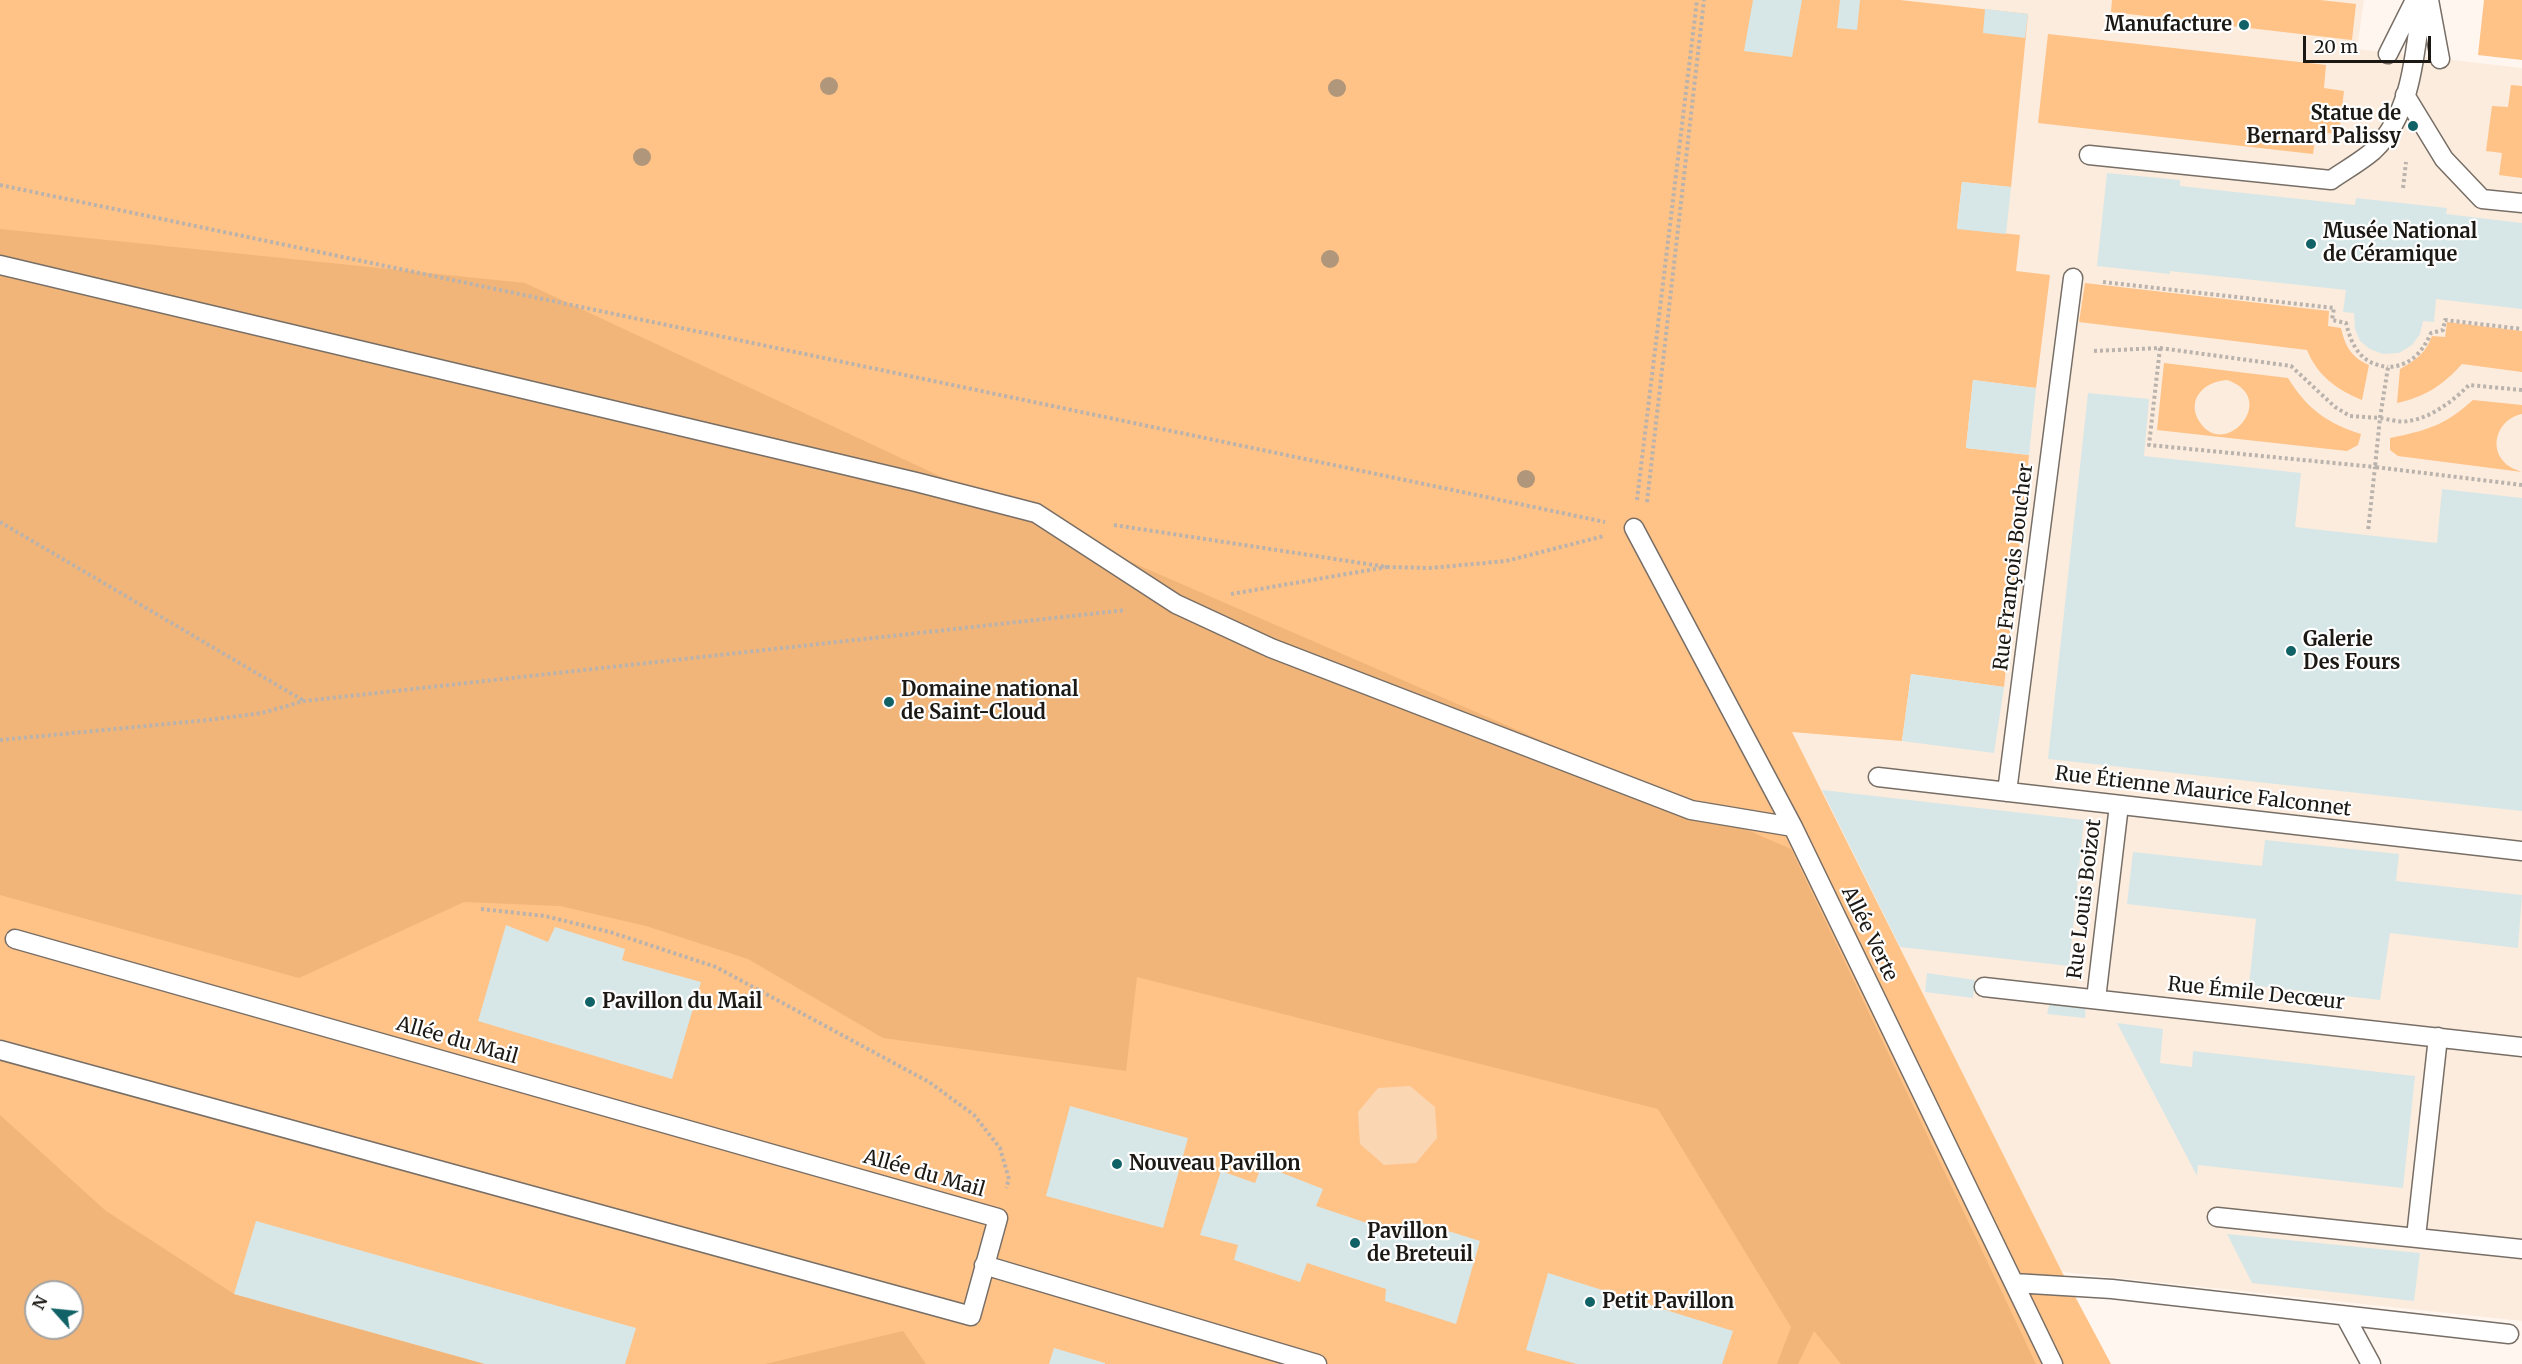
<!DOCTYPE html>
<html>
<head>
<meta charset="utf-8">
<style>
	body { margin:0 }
	#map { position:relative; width:2522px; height:1364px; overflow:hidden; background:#fff6ef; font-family:Merriweather,serif }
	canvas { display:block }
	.north { position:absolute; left:24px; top:1280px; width:60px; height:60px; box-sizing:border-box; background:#fff; border:2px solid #a4a3a1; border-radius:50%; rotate:297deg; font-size:16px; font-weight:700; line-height:24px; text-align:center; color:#1c1915 }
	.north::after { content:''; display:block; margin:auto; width:21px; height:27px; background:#116266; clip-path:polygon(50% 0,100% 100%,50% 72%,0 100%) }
	.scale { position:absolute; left:2303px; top:36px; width:128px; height:27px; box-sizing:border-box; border:3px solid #1c1915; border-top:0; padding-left:8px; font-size:18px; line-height:21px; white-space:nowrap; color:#1c1915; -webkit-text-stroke:4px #fff; paint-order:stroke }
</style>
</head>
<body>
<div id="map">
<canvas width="2522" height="1364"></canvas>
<div class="north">N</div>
<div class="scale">20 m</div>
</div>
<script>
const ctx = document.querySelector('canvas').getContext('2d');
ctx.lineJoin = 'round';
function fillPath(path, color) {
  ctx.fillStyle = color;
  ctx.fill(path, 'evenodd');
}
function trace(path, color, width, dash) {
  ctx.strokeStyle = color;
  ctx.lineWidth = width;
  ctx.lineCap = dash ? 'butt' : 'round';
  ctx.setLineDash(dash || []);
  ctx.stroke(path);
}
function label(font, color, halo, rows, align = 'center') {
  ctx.font = font + ' Merriweather,serif';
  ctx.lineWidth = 4.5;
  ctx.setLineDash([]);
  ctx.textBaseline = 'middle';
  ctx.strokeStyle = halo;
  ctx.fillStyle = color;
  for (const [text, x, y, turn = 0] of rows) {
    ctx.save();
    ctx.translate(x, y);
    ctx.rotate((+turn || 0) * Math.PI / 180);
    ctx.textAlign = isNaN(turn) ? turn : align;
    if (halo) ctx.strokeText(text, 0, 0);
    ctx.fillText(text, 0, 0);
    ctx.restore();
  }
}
const built = new Path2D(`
	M1840,0H2364L2357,49L2522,68V1321L2062,1272L1763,674Z`);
const green = new Path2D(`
	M0,0H1900L2028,14L2011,187L1962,182L1957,228L2020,235L2016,271L2050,275L2036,388L1973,380L1966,448L2029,455L2004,687L1911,674L1902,741L1792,732L2062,1272L2111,1364H0ZM36,1292H72V1328H36Z
	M2112,0H2320L2356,4L2352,40L2111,12Z
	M2484,0H2522V60L2478,55Z
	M2048,34L2326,65L2324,88L2344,91L2339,134L2316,132L2313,154L2038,123Z
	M2511,85L2522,86V178L2499,175L2502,153L2486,151L2492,106L2508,107Z
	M2085,283L2329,311L2328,326L2341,328C2345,346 2351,357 2369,365L2362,400C2337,390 2317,375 2307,350L2079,322Z
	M2447,322L2522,331V372L2462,364C2443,385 2425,397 2397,403L2400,369C2416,360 2426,353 2432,336L2445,337Z
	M2164,363L2288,378C2307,409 2327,423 2361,434L2358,445L2347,451L2157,430ZM2227,380C2281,398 2224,462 2199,421C2186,399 2205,381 2227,380Z
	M2473,400L2522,405V414C2500,418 2487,445 2505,463C2510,468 2517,470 2522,472L2398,456L2390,450V438C2428,430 2444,426 2473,400Z`);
const forest = new Path2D(`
	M0,229L525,283L1032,519L1791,849L2036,1364H1841L1814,1331L1798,1364H1777L1791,1327L1658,1109L1137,977L1126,1071L883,1038L748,959L646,926L560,906L464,902L299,978L0,895Z
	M0,1115L106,1211L234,1294L485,1364H0ZM36,1292H72V1328H36Z
	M903,1331L926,1364H765Z`);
const water = new Path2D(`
	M1410,1086L1435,1107L1437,1138L1416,1163L1384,1165L1360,1144L1358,1112L1378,1088Z`);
const building = new Path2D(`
	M1753,0H1802L1792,57L1744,51Z
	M1840,0H1860L1857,30L1837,28Z
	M1985,9L2028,14L2025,38L1983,33Z
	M2107,173L2180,180V186L2355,205L2356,198L2447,208L2446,214L2522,223V309L2436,299L2434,322L2423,321L2420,334L2412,345L2399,353L2383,354L2370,349L2360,341L2355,329L2354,313L2343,312L2346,290L2170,271V274L2097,266Z
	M1962,182L2011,187L2006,234L1957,229Z
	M1973,380L2036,388L2029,455L1966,448Z
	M2088,393L2149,399L2144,456L2301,473L2295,527L2437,543L2442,489L2522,498V811L2048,759Z
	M1911,674L2004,687L1994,753L1902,741Z
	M1822,790L2084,820L2069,966L1900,947Z
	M2265,840L2399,854L2396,881L2522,895L2518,948L2390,933L2380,1000L2249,985L2256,919L2127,904L2133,852L2262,866Z
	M506,925L548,942L555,927L625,949L622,960L701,982L672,1079L478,1021Z
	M1927,973L1975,980L1973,998L1925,992Z
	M2050,1002L2086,1005L2085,1018L2047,1014Z
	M2117,1023L2163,1029L2160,1063L2192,1067L2193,1051L2415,1076L2403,1188L2198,1165L2197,1176Z
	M1070,1106L1188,1138L1163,1228L1046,1196Z
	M1262,1165L1323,1189L1316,1206L1409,1237L1413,1220L1480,1241L1456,1324L1385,1301L1386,1289L1307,1263L1300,1282L1234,1260L1238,1245L1200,1235L1221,1171L1255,1183Z
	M256,1221L636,1328L625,1364H485L234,1294Z
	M2227,1234L2420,1253L2414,1301L2252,1283Z
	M1548,1273L1733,1331L1722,1364H1577L1526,1350Z
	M1054,1348L1105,1363V1364H1049Z`);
const path = new Path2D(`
	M0,185L1605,522
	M2403,188L2406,162
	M2103,282L2334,308L2332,320L2346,323C2352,347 2361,364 2388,367
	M2160,348L2149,445L2375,467L2368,531
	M2094,351L2160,348L2291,366L2335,407L2350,416L2380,418L2388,367C2410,366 2422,353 2431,333L2443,330L2445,320L2522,329
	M2522,390L2469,385C2453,401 2431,418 2408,421C2400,423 2388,419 2380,418L2375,467L2522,485
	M1637,500L1697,0
	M1647,502L1704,0
	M0,522L304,701
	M1114,525L1387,567L1430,568L1506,561L1604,536
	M1231,594L1387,567
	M0,740L208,720L262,713L304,701L1126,610
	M481,909L545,916L610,932L716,967L929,1082L974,1115L1000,1148L1009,1179L1006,1188`);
const service = new Path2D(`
	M2429,0L2440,59
	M2388,54L2415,0
	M2405,95L2444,159L2482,199L2522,203
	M2089,155L2331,180C2344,171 2360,162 2373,151C2413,113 2415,51 2422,0
	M0,265L916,482L1036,513L1176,604L1271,648L1691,810L1793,827
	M1634,528L1793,827L2053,1364
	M1878,777L2522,851
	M2007,792L2073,278
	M1984,987L2522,1047
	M2096,999L2119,805
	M0,1050L971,1316L998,1218L15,939
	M2217,1217L2522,1249
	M2416,1237L2438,1037
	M984,1265L1317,1364
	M2014,1283L2112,1289L2509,1334
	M2345,1316L2371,1364`);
const trees = [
	[829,86],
	[1337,88],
	[642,157],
	[1330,259],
	[1526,479]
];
const markers = [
	[2244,25,6,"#116266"],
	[2413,126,6,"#116266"],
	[2311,244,6,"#116266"],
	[2291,651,6,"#116266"],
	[889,702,6,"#116266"],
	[590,1002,6,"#116266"],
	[1117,1164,6,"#116266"],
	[1355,1243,6,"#116266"],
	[1590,1302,6,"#116266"]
];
const poiNames = [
	["Manufacture",2232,25,"right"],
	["Statue de",2401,114,"right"],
	["Bernard Palissy",2401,137,"right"],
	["Musée National",2323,232],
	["de Céramique",2323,255],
	["Galerie",2303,640],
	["Des Fours",2303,663],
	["Domaine national",901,690],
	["de Saint-Cloud",901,713],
	["Pavillon du Mail",602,1002],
	["Nouveau Pavillon",1129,1164],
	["Pavillon",1367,1232],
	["de Breteuil",1367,1255],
	["Petit Pavillon",1602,1302]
];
const streetNames = [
	["Rue François Boucher",2014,567,-83],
	["Rue Étienne Maurice Falconnet",2203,792,7],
	["Rue Louis Boizot",2085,899,-83],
	["Allée Verte",1869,934,64],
	["Rue Émile Decœur",2256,994,6],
	["Allée du Mail",457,1041,16],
	["Allée du Mail",924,1174,16]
];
fillPath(built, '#fcecdd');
fillPath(green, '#ffc287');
fillPath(forest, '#f1b579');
fillPath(water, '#fbd6b3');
fillPath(building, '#d7e7e7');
trace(service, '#776e66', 21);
trace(path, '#bab3ad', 4, [3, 3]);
trace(service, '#fff', 18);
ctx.fillStyle = '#b0967a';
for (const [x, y] of trees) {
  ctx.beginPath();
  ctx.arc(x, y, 9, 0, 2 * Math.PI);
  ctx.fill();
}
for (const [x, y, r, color] of markers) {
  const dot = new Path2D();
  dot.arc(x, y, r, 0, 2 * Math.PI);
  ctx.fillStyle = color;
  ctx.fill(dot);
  trace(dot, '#fff', 2);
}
label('bold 20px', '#1c1915', '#fff', poiNames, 'left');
label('20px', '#1c1915', '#fff', streetNames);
</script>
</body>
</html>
